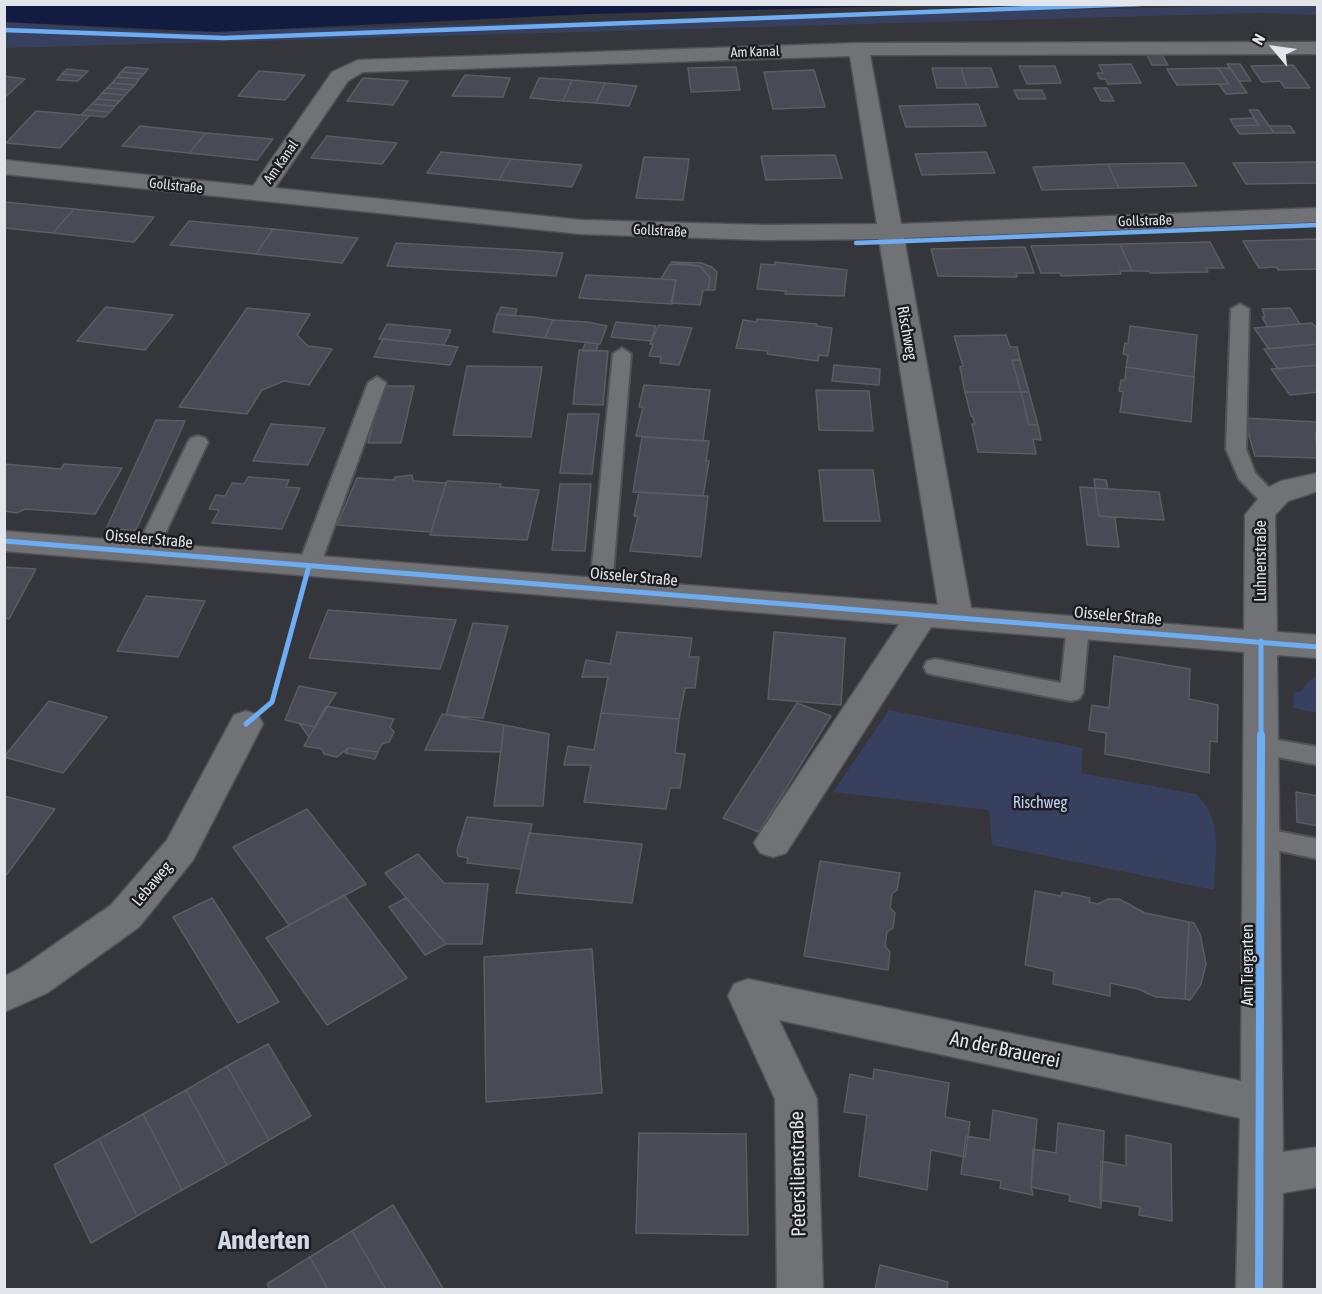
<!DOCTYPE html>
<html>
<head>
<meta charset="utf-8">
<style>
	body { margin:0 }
	#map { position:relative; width:1322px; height:1294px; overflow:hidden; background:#35363b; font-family:"Asap Condensed",sans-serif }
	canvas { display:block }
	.frame { position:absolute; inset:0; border:6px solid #e2e5ea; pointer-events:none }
	.north { position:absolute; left:1244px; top:18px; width:60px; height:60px; -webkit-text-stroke:4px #1b1d21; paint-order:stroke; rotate:299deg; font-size:16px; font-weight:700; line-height:24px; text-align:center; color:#e2e5ea }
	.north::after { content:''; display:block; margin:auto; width:21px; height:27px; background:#e2e5ea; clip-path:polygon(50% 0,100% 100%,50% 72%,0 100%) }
</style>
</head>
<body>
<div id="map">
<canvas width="1322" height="1294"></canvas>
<div class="frame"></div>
<div class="north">N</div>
</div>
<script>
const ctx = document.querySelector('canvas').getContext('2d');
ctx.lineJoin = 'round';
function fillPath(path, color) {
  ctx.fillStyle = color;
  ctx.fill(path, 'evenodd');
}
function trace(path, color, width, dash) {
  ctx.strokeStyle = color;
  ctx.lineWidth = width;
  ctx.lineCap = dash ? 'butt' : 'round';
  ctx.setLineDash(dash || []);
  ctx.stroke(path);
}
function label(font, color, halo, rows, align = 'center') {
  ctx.font = font + ' "Asap Condensed",sans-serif';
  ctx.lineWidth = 5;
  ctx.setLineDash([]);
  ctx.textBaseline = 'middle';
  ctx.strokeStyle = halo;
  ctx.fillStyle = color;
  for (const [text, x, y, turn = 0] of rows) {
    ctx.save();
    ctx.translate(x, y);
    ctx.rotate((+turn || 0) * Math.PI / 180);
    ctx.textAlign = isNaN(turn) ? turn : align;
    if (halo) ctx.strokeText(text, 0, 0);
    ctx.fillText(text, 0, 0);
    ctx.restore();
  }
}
const green = new Path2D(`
	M1267,5H1318L1317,15L1259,13L5,48L4,22L167,32Z
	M1317,676V713L1293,708L1294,692H1300L1310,680Z
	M889,710L1083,748L1081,773L1196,794C1224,820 1215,855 1214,890L992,845L989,810L833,792Z`);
const water = new Path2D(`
	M4,5L5,4L942,5L590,14L216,32L5,22Z`);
const building = new Path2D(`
	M1147,55H1162L1168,65H1152Z
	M1131,64L1141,83L1108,84L1106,79H1100L1097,73H1103L1099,65Z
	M1227,64H1240L1251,81H1239Z
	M1293,65L1310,88H1285L1280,81L1262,82L1251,66Z
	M1019,66H1055L1061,83L1027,84Z
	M126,67L148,69L144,74L121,72Z
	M736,67L740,90L691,92L688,68Z
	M932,68H961L967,88H937Z
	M961,68H991L998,87L967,88Z
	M1218,68L1229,84L1177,85L1167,69Z
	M1218,68H1230L1247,93L1226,94L1219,84H1229Z
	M67,69L88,71L83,76L62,74Z
	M814,70L825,107L773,109L764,72Z
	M259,71L305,75L285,100L238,96Z
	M121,72L144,74L139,79L117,77Z
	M62,74L83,76L78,81L57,80Z
	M465,75L510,78L503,97L452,96Z
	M4,76L25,79L4,98Z
	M117,77L139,79L135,85L112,83Z
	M363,78L408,81L393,105L347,101Z
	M539,78L572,80L563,101L530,98Z
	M572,80L605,83L596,103L563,101Z
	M112,83L135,85L130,90L107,88Z
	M605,83L637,86L629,106L596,103Z
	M107,88L130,90L125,95L102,93Z
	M1094,88H1107L1114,101H1101Z
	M1014,90H1042L1046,99H1018Z
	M102,93L125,95L120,101L97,99Z
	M97,99L120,101L115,106L92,104Z
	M92,104L115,106L110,112L86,110Z
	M978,104L986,126L906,127L899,106Z
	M86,110L110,112L105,117L81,115Z
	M1249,110H1258L1274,133L1240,134L1234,126L1259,125Z
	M36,111L81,115L89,116L60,148L6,143Z
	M1254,118L1259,125L1234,126L1230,119Z
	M140,126L206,133L189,153L122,146Z
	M1269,126H1290L1295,133H1274Z
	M206,133L273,139L257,160L189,153Z
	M327,136L397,143L382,164L311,158Z
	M441,152L511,159L499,180L427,173Z
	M986,152L995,173L922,175L915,154Z
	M835,155L842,178L766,180L761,156Z
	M644,157L689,159L683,200L636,198Z
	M511,159L582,165L572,187L499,180Z
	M1315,162L1318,166V183L1246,184L1233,163Z
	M1184,163L1197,186L1119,188L1108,164Z
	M1108,164L1119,188L1042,190L1033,167Z
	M4,202L74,209L53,233L4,228Z
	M74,209L154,217L134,242L53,233Z
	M189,221L273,229L256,254L170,245Z
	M273,229L358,238L342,263L256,254Z
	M1318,239V269L1278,270L1277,267L1259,268L1243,241Z
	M1210,242L1224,268H1206L1208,272L1150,273L1149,271H1132L1120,244Z
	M396,243L521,250L563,253L556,276L387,266Z
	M1120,244L1132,271H1120L1121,274L1061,276L1060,273H1041L1031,246Z
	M1025,247L1034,273H1016L1017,277L938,276L931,249Z
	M671,262L701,263L712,267L717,272L715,290H708L710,278L700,266Z
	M775,262L847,270L844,296L785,294L786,291L757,289L761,264L775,265Z
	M670,264L700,266L710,278L708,290H703L700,305L671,303L676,280L661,279Z
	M586,275L646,278L676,280L672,304L579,298Z
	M106,307L173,315L145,350L77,341Z
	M501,307L517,309L515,316L498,314Z
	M247,308L310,314L297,335L308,346L332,349L309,385L284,381L262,390L247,414L179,407Z
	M1290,308L1300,324L1268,327L1262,317H1265L1262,309Z
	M497,314L534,317L553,320L545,338L493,332Z
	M757,319L817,324L816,326L832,328L828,356L819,355L818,361L767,354L768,351L736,348L743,320L757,322Z
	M553,320L587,322L607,326L600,344L545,338Z
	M616,322L656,326L651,341L611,337Z
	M1312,323L1318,330V344L1269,349L1254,328Z
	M387,324L451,330L444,345L379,339Z
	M659,325L692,328L679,365L660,363L661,357L649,356L653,344H650Z
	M1130,326L1197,335L1194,377L1126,367L1128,355L1123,354L1125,343L1128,344Z
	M1006,335L1010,347H1017L1020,360H1012L1021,392H965L960,367L963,366L954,336Z
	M383,339L444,345L458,347L450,365L374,357Z
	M586,342L598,344L596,351H582Z
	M1318,344V365L1278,369L1264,349Z
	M579,350L608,351L603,405L573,404Z
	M1012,360H1020L1029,392H1021Z
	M834,365L880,369L879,385L832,381Z
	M1318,365V392L1290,395L1271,369Z
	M467,366L542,367L531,437L453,435Z
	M1126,367L1194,377L1191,422L1120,412L1123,392L1119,391L1121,380H1125Z
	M644,385L710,390L703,441L636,436L643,407H639Z
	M382,386H414L401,443H368Z
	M816,390L869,391L873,431L819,430Z
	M965,392H1021L1029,425H1038L1041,440L1033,439L1036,454L978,452L972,424H975L973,417L971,416Z
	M1021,392H1029L1038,425H1029Z
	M568,414H599L592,474L560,473Z
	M1244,418L1318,422V433H1315L1318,458L1255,456Z
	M156,420L185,421L136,530L106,529Z
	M271,424L325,428L308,465L253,461Z
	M642,437L709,441L706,461H709L703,496L633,492Z
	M4,464L61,469L64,464L122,468L95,514L25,509L17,513L4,511Z
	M819,470H873L880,521H824Z
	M412,475L413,481L446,483L431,532L337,525L357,478L394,480L395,477Z
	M248,477L289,480L286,487L300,488L282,529L212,523L219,510L209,509L216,495L225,496L232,483L244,484Z
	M1094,479L1106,480L1108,489L1095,488Z
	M447,481L501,484L500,487L539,490L527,540L430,535Z
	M560,484H591L585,551L552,550Z
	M1080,487L1095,488L1099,516L1115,518L1119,547L1087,545Z
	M1095,488L1159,492L1164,520L1099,516Z
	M639,492L708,496L701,557L630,551L638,516H634Z
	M4,567L36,569L9,619L4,618Z
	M146,596L205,601L178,657L117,651Z
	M328,610L456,620L440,669L309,658Z
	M473,623L508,626L483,718L446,715Z
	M617,632L692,638L689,657H699L695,688H685L679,719L601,713L608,677H582L586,660L610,664Z
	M774,632L845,638L841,705L768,699Z
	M1114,656L1190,669L1189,699L1218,705L1217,742L1210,741L1209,773L1105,754L1106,733L1089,730L1090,719L1092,705L1109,708Z
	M299,686L336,693L315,727L285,720Z
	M49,701L107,717L63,773L4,757Z
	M797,703L831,716L759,832L723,818Z
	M326,706L394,719L390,727L394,732L389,742L382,744L378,752L348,748L337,757L324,754L322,749L304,746Z
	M601,713L679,719L675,753L685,754L680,788H670L666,809L584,802L591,765H564L568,746L594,750Z
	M442,714L504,725L501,752L425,750Z
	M299,723L315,727L309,737Z
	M504,725L549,734L543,806H494Z
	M348,748L378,752L375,759L345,753Z
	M1296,792L1318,796V826L1297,822Z
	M4,796L55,809L4,878Z
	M307,809L366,884L289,925L233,847Z
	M467,817L532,824L521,869L467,863L468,858L458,856L457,850Z
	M529,833L642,844L632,903L516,893Z
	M418,854L444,883L488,884L482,944H446L385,873Z
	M820,861L900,873L897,890L892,894L890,908L895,913L893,928L887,932L885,946L890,952L888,970L804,956Z
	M1035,891L1061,896L1062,892L1090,898L1089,902L1098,904L1108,899H1119L1145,913L1189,922L1185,999L1156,997L1138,989L1110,983V996L1053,984L1054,971L1025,965Z
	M344,895L407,978L327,1025L266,938Z
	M212,898L279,1002L238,1023L173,917Z
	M406,898L446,944L425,955L389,907Z
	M1189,922L1194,923L1200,934L1206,964L1201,984L1190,1000L1185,999Z
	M592,949L602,1093L486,1102L484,957Z
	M268,1044L311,1116L269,1140L227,1066Z
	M227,1066L269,1140L227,1165L186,1090Z
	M874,1069L949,1083L945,1117L970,1122L965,1157L931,1150L927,1190L859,1176L867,1115L844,1112L850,1074L873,1079Z
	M186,1090L227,1165L182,1190L143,1114Z
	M993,1110L1037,1119L1031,1187L1033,1195L1000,1188L1001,1181L961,1174L966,1136L990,1140Z
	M143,1114L182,1190L137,1216L99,1139Z
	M1058,1123L1104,1131L1101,1208L1069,1201L1070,1195L1031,1187L1033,1149L1056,1153Z
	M639,1133L746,1134L748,1235L636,1233Z
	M1126,1135L1171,1144L1172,1221L1139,1215L1140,1207L1100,1200L1101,1161L1126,1166Z
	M99,1139L137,1216L91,1243L54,1165Z
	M393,1205L444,1290H386L352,1231Z
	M352,1231L386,1290H328L310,1257Z
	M310,1257L328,1290H270L267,1284Z
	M880,1265L948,1282L947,1290H875Z`);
const lane = new Path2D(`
	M1240,304L1249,309L1246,449L1255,473L1279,498L1276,503H1262L1239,479L1226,449L1231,309Z
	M622,348L631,354L612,587L609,592L601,594L593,592L590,587L613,354Z
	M377,377L386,383L320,566L317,571H301L298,566L368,383Z
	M198,436L205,438L208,442L156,553L152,558H138L134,553L188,442L191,438Z
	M1078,618L1086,621L1089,626L1083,693L1079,699L1071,701L935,675L927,673L924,667L927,661L935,659L1061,683L1067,626L1070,621Z
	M1260,737L1318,747V765L1252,752L1248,746L1252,740Z
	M1261,828L1318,839V859L1252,845L1248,838L1252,831Z`);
const street = new Path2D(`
	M1318,42V54L870,55L901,224L1318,208V222L904,238L971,608L1244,630L1245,515L1267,488L1281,481L1318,473V491L1288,501L1275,515L1277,632L1318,635V658L1277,655L1283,1152L1318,1147V1187L1283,1193L1282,1290H1236L1240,1118L779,1020L817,1099L823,1290H777L775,1099L728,996L734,984L748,979L1241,1081L1244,652L931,627L786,853L773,857L760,853L754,843L760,833L899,624L4,551V531L938,605L879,239L765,240L581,234L4,174V160L253,186L332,72L358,60L859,43ZM850,56L877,224L765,225L581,220L275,188L348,81L363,72Z
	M246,711L258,715L263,724L193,860L139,927L47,993L4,1012V976L19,969L111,905L167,840L234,715Z`);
const cyclewayFar2 = new Path2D(`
	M4,30L224,38L1140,4
	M856,243L1318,225`);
const cyclewayFar1 = new Path2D(`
	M4,541L1318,647
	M246,724L272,702L309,566
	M1261,737V641`);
const cycleway = new Path2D(`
	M1259,1290L1261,735`);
const farStreetnames = [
	["Am Kanal",755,52,-2],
	["Am Kanal",281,162,-55],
	["Gollstraße",176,186,6],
	["Gollstraße",1145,221,-2],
	["Gollstraße",660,231,3]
];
const streetNames = [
	["Rischweg",907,333,80],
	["Oisseler Straße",149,539,5],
	["Luhnenstraße",1261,561,-90],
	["Oisseler Straße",634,577,5],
	["Oisseler Straße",1118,616,5],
	["Lebaweg",152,884,-50],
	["Am Tiergarten",1248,965,-90]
];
const parkNames = [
	["Rischweg",1040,803]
];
const nearStreetnames = [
	["An der Brauerei",1005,1050,12],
	["Petersilienstraße",798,1174,-91]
];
const nearDistrictnames = [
	["Anderten",264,1240]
];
fillPath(green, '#37405e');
fillPath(water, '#131c40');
fillPath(building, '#484a55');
trace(building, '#5c5d61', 1.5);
trace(lane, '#515257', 4);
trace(street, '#515257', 3);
fillPath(lane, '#717276');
fillPath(street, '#717276');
trace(cyclewayFar2, '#6dadf4', 4.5);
trace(cyclewayFar1, '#6dadf4', 5);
trace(cycleway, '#6dadf4', 8);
label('14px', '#e2e5ea', '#1b1d21', farStreetnames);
label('16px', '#e2e5ea', '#1b1d21', streetNames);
label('16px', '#c2d1fc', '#1b1d21', parkNames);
label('20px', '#e2e5ea', '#1b1d21', nearStreetnames);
label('bold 27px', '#d2d7e2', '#1b1d21', nearDistrictnames);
</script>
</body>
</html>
